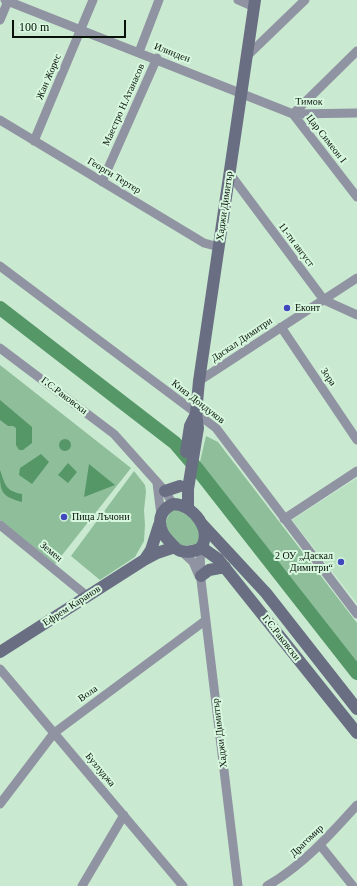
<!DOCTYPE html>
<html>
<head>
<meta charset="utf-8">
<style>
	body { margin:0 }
	#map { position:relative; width:357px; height:886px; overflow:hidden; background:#cae9d1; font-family:"Times New Roman",serif }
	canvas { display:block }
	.scale { position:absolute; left:12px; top:20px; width:114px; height:18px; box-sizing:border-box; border:2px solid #071109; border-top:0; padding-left:5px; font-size:12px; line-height:14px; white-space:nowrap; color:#071109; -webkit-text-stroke:3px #d7f7de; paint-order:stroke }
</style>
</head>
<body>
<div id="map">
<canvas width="357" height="886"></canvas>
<div class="scale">100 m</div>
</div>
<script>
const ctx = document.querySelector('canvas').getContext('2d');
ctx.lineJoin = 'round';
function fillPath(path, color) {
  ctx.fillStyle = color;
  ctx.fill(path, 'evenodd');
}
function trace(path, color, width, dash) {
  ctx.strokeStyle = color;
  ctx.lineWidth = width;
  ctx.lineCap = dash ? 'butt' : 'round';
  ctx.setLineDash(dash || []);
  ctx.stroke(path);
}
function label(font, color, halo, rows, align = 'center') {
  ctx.font = font + ' "Times New Roman",serif';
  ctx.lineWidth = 4;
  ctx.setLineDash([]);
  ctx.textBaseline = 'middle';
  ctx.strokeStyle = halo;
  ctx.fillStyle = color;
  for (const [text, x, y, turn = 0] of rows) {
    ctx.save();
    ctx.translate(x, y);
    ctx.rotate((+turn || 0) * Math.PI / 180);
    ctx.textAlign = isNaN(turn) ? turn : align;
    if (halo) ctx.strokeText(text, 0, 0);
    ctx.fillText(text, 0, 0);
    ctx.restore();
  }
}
const built = new Path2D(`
	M357,478V603L292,520Z`);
const green = new Path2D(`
	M0,365L131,468L55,564L0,520Z
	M206,436L218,442L357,623V673L198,470Z
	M134,471L145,485L146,492L144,510L145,525L144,541L135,557L100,580L71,556Z
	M173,509C183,512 201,521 200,534C200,537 198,541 197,544L183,546C166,537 160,524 173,509Z`);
const water = new Path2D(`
	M0,400L32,427V443L23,450H19L16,445V428L13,426H8L0,420Z
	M59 445a6 6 0 1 1 12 0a6 6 0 1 1-12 0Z
	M41,454L49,462L32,484L19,475L20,468Z
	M68,463L77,472L68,483L58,475Z
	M89,464L115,485L84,497Z
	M0,470C5,484 5,491 22,494V502C0,496 0,491 0,470Z`);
const river = new Path2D(`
	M0,308L175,443L198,470L357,673`);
const street = new Path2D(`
	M5,0L293,114L357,113
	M238,0L254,7
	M0,20L8,1
	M357,51L293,114L357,197
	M139,52L159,0
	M247,56L305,0
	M0,120L204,243L219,247
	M34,141L93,0
	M230,174L324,300L357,315
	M102,182L157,58
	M0,266L216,428L357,614
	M281,327L357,440
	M0,348L114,434L165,491L173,504
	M199,381L357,278
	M157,483L161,515
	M284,519L357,471
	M0,525L87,596
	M200,549L201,580L238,886
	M181,551L193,562L199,576
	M0,669L183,886
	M0,804L54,733L206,620
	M320,845L353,886
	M82,886L124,815
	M267,886C303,865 329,836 357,805`);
const secondary = new Path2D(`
	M186,452L190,426L196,414
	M165,491L180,486
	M173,504C193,504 214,531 200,549C194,551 188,553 181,551C176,550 173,545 169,541C157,529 156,512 173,504Z
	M188,509V489L198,428L196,413L199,381L255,0
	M202,524L266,593L357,709
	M201,547L218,559L357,733
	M145,559L151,550L159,525
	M201,576L209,570L225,567
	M0,652L144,560L157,553L175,547`);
const markers = [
	[287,308,4,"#4148bd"],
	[64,517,4,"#4148bd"],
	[341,562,4,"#4148bd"]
];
const streetNames = [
	["Илинден",172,53,21],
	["Жан Жорес",49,77,-67],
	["Тимок",309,102,1],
	["Маестро Н.Атанасов",124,105,-66],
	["Цар Симеон I",326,139,52],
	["Георги Тертер",114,176,31],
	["Хаджи Димитър",225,206,-82],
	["11-ти август",296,245,53],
	["Даскал Димитри",242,340,-34],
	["Зора",328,377,56],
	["Г.С.Раковски",64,396,37],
	["Княз Дондуков",198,402,38],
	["Земен",51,552,39],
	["Ефрем Каранов",72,606,-33],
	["Г.С.Раковски",281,638,52],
	["Вола",88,694,-36],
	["Хаджи Димитър",220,733,-97],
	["Бузлуджа",100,770,50],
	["Драгомир",307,841,-44]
];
const poiNames = [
	["Еконт",295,308],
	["Пица Лъчони",72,517],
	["2 ОУ „Даскал",333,556,"right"],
	["Димитри“",333,568,"right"]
];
fillPath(built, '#bae0c2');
fillPath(green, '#8fbe9a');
fillPath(water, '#569768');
trace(river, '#569768', 14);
trace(street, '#9093a1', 9);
trace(secondary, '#696e82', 12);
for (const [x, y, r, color] of markers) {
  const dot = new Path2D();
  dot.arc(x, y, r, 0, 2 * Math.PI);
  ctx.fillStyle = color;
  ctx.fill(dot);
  trace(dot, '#d7f7de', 1.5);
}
label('10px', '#071109', '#d7f7de', streetNames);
label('10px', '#071109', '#d7f7de', poiNames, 'left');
</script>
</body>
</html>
